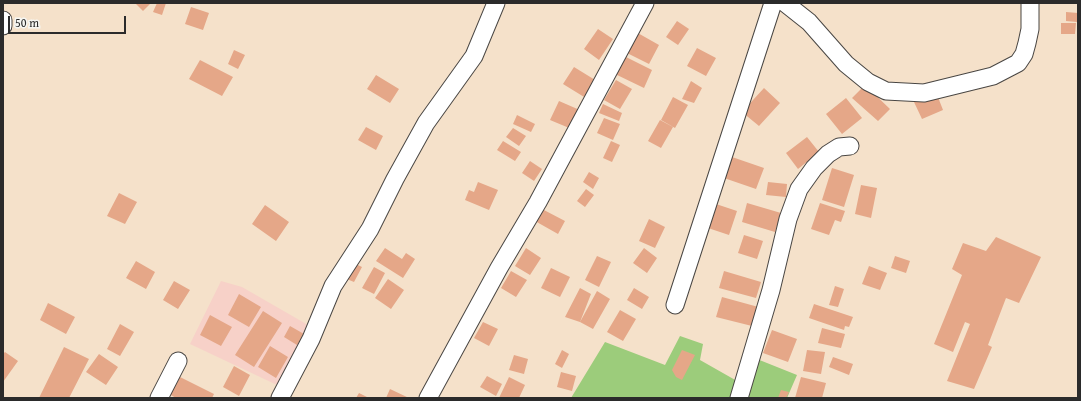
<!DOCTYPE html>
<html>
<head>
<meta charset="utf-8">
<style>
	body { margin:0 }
	#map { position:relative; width:1081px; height:401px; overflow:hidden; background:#f5e1ca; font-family:"Gentium Book Plus",serif }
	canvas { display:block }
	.frame { position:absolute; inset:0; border:4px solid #2b2b2b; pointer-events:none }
	.scale { position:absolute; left:8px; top:16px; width:118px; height:18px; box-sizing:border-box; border:2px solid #2b2b2b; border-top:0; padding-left:5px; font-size:12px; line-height:14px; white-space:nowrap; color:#2b2b2b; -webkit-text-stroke:3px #f6f6f2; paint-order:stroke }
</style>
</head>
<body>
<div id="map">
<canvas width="1081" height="401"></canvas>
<div class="frame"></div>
<div class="scale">50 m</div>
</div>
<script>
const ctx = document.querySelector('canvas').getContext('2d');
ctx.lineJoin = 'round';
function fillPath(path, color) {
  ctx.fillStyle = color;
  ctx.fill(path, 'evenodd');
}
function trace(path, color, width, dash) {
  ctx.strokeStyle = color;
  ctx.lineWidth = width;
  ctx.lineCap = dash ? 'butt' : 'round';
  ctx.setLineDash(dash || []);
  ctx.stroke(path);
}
const built = new Path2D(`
	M221,281L242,287L308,325L304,341L277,385L190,344Z`);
const green = new Path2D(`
	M680,336L703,344L700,360L737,381L735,398H571L605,342L665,365Z
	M757,359L797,375L787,398H744Z`);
const building = new Path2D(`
	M135,3H151L143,11Z
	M157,3H166L162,15L153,12Z
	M191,7L209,13L203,30L185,24Z
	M1066,12L1078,13L1077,22L1066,21Z
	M677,21L689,29L678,45L666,37Z
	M1061,23H1076L1075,34H1061Z
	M598,29L613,39L599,60L584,49Z
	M636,32L659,45L649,64L625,52Z
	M697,48L716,58L706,76L687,66Z
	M234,50L245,55L238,69L228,64Z
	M624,56L652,70L644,88L615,74Z
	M200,60L233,77L222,96L189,79Z
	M574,67L600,83L589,100L563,84Z
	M376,75L399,89L390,103L367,89Z
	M616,80L632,89L620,109L604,100Z
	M691,81L702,88L694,103L682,99Z
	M865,85L890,109L878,121L852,98Z
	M764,88L780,103L759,126L742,112Z
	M936,92L943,110L922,119L914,102Z
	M673,97L688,105L675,128L661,120Z
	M846,98L862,118L842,134L826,114Z
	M559,101L582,111L574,130L550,120Z
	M603,104L622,113L619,121L599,113Z
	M517,115L535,124L531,132L513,124Z
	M604,118L620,124L613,140L597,133Z
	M660,120L673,127L661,148L648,141Z
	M366,127L383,136L376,150L358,140Z
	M513,128L526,136L519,146L506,137Z
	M807,137L819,152L798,169L786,153Z
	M503,141L521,152L515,161L497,150Z
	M611,141L620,145L612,162L603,158Z
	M732,157L764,168L756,189L724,178Z
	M530,161L542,169L534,181L522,173Z
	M832,168L854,175L844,207L822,200Z
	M589,172L599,178L593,189L583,182Z
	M478,182L498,190L489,210L465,200L469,190L474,192Z
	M768,182L787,184L786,197L766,195Z
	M861,185L877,188L871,218L855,214Z
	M586,189L594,195L585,207L577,201Z
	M119,193L137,202L125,224L107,216Z
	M747,203L781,213L775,232L742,222Z
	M820,203L845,211L841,222L835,220L829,235L811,229Z
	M716,204L737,211L729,235L708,228Z
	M265,205L289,222L276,241L252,224Z
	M542,209L565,221L558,234L535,221Z
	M649,219L665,227L655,248L639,241Z
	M744,235L763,241L757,259L738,253Z
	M996,237L1041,257L1019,303L1006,298L988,345L992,347L974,389L947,381L970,324L965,322L953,352L934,344L962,275L952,269L963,243L986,251Z
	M385,248L402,259L406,253L415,259L403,278L376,261Z
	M526,248L541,258L530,275L515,266Z
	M644,248L657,258L647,273L633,263Z
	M597,256L611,262L599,287L585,280Z
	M895,256L910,261L906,273L891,268Z
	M136,261L155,272L146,289L126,278Z
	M350,261L362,267L354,282L342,277Z
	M869,266L887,273L880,290L862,284Z
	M374,267L385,273L374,294L362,288Z
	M551,268L570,277L560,297L541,288Z
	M511,271L527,280L516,297L501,288Z
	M724,271L761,282L756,298L719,288Z
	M388,279L404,290L391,309L375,298Z
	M174,281L190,290L178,309L163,300Z
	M835,286L844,289L838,307L829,305Z
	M580,288L591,294L580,322L565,317Z
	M634,288L649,297L642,309L627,300Z
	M597,291L610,299L593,329L580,322Z
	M239,294L261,307L249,327L228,315Z
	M722,297L762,308L756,327L716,317Z
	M48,303L75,317L66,334L40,320Z
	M814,304L853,317L849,327L845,326L844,330L809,318Z
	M620,310L636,319L623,341L607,332Z
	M263,311L282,323L254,367L235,355Z
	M210,315L232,327L221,346L200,335Z
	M483,322L498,329L489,346L474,338Z
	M120,324L134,332L120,356L107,349Z
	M290,326L304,334L297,345L284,337Z
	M822,328L845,334L841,348L818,343Z
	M772,330L797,339L788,362L763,353Z
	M270,346L288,357L276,378L258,367Z
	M64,347L89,359L69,398H39Z
	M562,350L569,354L562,368L555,364Z
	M682,350L695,355L682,380L676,377L672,370Z
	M807,350L825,352L821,374L803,371Z
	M5,352L18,361L3,382V354Z
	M99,354L118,367L106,385L86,372Z
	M514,355L528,359L524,374L509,370Z
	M833,357L853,364L849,375L829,367Z
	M234,366L250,375L239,396L223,387Z
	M561,372L576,376L572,391L557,387Z
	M178,376L214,394L212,398H176L169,394Z
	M487,376L502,384L496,396L480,387Z
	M509,377L525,385L519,398H499Z
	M801,377L826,383L822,398H795Z
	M390,389L409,398H386Z
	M781,390L789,392L786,398H778Z
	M359,393L369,398H356Z`);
const minor = new Path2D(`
	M785,3L809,22L846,64L868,82L886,91L924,93L993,76L1018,63L1024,54L1027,43L1030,29V3
	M3,20V26
	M675,305L773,3
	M159,398L178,361
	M280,398L311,339L333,286L370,229L395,179L426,123L474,56L496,3
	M428,398L499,268L538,202L645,3
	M739,398L771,290L788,219L799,189L814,168L828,154L839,147L850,146`);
fillPath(built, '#f7d1c8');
fillPath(green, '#9ccc7b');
fillPath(building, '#e5a788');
trace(minor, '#494643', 19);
trace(minor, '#fff', 17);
</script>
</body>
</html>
